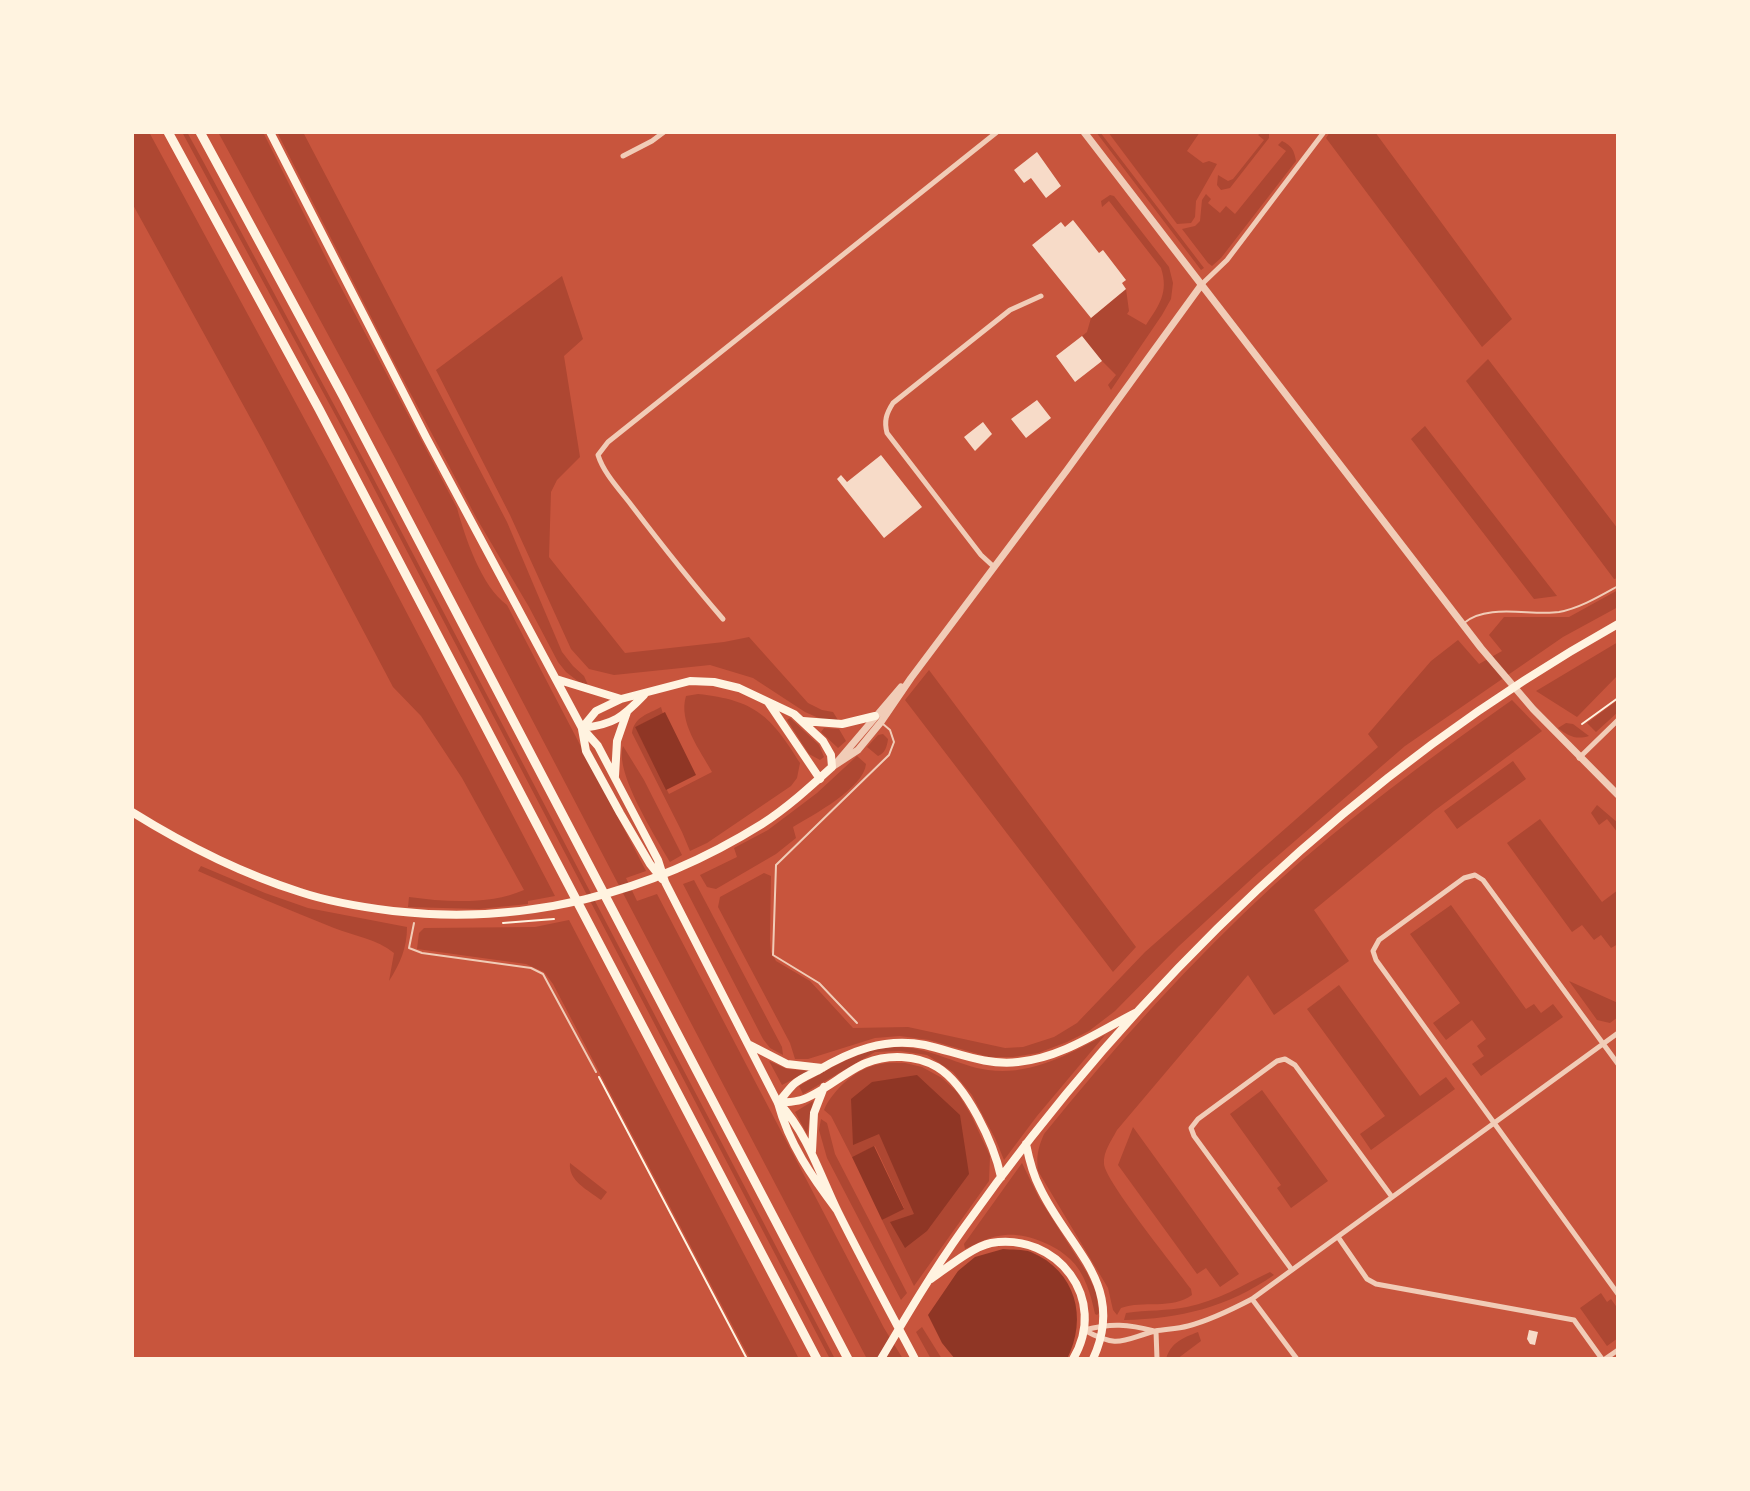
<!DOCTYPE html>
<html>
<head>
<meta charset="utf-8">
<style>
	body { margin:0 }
	#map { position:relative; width:1750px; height:1491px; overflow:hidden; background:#c8553d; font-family:Mulish,sans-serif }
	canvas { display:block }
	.frame { position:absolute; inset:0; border:134px solid #fff3e0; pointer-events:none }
</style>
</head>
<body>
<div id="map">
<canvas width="1750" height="1491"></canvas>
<div class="frame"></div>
</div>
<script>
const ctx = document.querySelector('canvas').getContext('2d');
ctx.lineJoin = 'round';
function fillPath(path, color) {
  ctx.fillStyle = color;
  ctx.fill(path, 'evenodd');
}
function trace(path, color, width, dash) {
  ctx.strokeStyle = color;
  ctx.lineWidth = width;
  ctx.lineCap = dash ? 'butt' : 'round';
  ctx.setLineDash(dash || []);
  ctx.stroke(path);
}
const green = new Path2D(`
	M132,132H149L331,468L555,896L528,901V904L479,909L408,907L409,897C446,902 490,905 524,890L462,778L421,716L393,687L263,441L132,203Z
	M182,132H187L204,163L368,468L835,1359H830L344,431Z
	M218,132H263L334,274L457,508C465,537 481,586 507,605L646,871L626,878L637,901L657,894L884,1328L903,1359H867L395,458Z
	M277,132H303L507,522L562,652L573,666L584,676L588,685L579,682L566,672L558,662L529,607L477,519L394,362Z
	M1096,132H1100L1204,268L1201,270Z
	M1108,132H1200L1187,151L1203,163L1209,161L1217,164L1196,201L1195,217L1191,223L1177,224Z
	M1262,132L1269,134V138L1230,188L1221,190L1217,185L1218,175L1228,181L1233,179L1264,140L1258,135Z
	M1330,132H1375L1512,319L1482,347L1326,138Z
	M1282,141C1292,146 1294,150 1296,161L1221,258L1212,266L1208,263L1182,229L1195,226L1200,221L1202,200L1206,194L1211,199L1208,203L1220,213L1226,206L1235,214L1286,151L1278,145Z
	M1110,195L1114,196L1169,267L1173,283L1171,299L1162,315L1111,390L1108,385L1116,375L1100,359L1082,336L1087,332L1091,318L1126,289L1129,311L1127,314L1146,325C1159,305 1169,293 1161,268L1109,201L1102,207L1101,201Z
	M562,276L583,339L564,356L580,457L557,480L551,492L549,557L625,653L724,642L749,637L808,703L822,710L833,712L838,720L821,719L805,712L753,678L710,665L614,675L589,669L571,649L510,515L436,370Z
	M1488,359L1618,529V578L1614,579L1466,381Z
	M1425,426L1557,596L1534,599L1411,439Z
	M1618,590V607L1563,637L1405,746L1259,872L1179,946L1115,1011L1089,1031L1067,1042L1038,1053L1013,1057H989L929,1040L900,1036L875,1038L808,1059H795L790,1043L718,907L720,897L764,873L771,876L770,940L771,952L776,961L810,981L853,1028L908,1027L1005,1048L1023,1047L1054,1037L1077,1023L1145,952L1378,747L1368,734L1431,661L1458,640L1479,664L1502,651L1489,635L1504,617H1569Z
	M1618,642V675L1577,717L1536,691Z
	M929,670L1136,947L1113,972L905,700Z
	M698,694C755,700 771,716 800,763L797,778L791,786L707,843L690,851L682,832L632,733C634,717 648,714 661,707L663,714L635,727L669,794L712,772C700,750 678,722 686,696Z
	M1512,700L1542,731L1434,811L1314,910L1349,961L1274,1015L1248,975L1117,1130C1112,1140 1103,1151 1104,1164C1105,1181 1177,1270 1191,1289L1192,1295C1172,1310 1143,1300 1121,1308L1117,1315L1113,1310L1108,1288L1038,1171C1036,1156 1038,1148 1044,1134C1115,1046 1191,961 1275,884C1349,817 1430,758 1512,700Z
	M1618,700V712L1596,732L1587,723Z
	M790,718L819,745L824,757L820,760L809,754L787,720Z
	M1566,723L1573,724L1589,736C1576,740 1568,736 1558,728Z
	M824,728L839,729L846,741L838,748L821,732Z
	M883,734L888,739C887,747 885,753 878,756L867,747L878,735Z
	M623,746L644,780L682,855L670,862C656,837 614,772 623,746Z
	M857,756L866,764C864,788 813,815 793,827L796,838L776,854L716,889L707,887L700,875L737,857L734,848L768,830L817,793Z
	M1513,761L1526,779L1457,829L1444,811Z
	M1597,805L1618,823V833L1607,819L1599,825L1591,813Z
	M1540,819L1602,902L1618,890V944L1611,948L1601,935L1594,940L1582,925L1572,932L1507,843Z
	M201,866L265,893L308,908L407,927C407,948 400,964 389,981L394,953C377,939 354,936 334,928C289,910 243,891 198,871Z
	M694,880L782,1047L783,1055L770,1048L763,1039L683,884Z
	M1451,905L1526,1009L1534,1004L1541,1013L1553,1004L1563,1017L1481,1076L1472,1064L1484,1056L1477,1046L1486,1039L1472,1020L1446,1040L1433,1023L1460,1003L1410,934Z
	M569,920L799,1359H750L553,984L544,972L526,964L417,949L419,933L424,928L535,927Z
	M1569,981L1618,1003V1017L1610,1023L1597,1020Z
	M1339,985L1420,1096L1446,1077L1455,1089L1371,1150L1360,1134L1385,1116L1307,1009Z
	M1105,1035L1037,1116L1004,1160L995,1138L972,1095L953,1072L927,1055L900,1051L875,1052L803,1094L799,1086C829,1069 864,1046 900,1047C932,1048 958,1066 988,1070C1030,1076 1070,1054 1105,1035Z
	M769,1061L787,1069L809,1071L782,1085Z
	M905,1063L922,1067L942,1078L957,1092L971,1115L990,1156L989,1181L914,1286L882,1220L904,1208L875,1146L852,1157L831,1116L824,1110C833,1089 858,1067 881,1064C888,1062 897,1063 905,1063Z
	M1262,1090L1328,1181L1291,1208L1277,1188L1281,1185L1230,1114Z
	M813,1101L807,1134L795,1112Z
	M821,1119L827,1123L835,1154L907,1293L901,1300L827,1158L819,1130Z
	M1133,1127L1239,1274L1220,1287L1206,1268L1197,1274L1118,1165Z
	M570,1163L607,1192L601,1200C588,1190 568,1181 570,1163Z
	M1022,1163L1039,1198L1087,1273L1096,1292L1099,1313L1097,1315L1095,1314C1091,1295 1085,1273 1070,1259C1054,1244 1026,1233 1005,1235C990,1236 978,1243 965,1249L964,1244Z
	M1270,1272L1274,1275C1228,1307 1180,1319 1124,1320L1126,1313C1147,1310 1167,1311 1187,1307C1217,1301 1243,1285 1270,1272Z
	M1601,1293L1607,1302L1611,1299L1618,1309V1338L1607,1346L1580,1308Z
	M922,1327L942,1359H931L916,1332Z
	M1198,1332L1201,1341L1177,1359H1166C1171,1342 1183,1338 1198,1332Z`);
const water = new Path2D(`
	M665,712L696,775L666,790L635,727Z
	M917,1075L960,1115L969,1174L927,1231L905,1248L890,1222L914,1214L879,1134L853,1145L851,1099L872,1082Z
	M874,1146L904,1209L882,1220L852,1157Z
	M1003,1249C1011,1250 1023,1249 1031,1252C1076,1271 1088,1318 1067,1359H955L942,1343L928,1315L958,1271L975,1257Z`);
const building = new Path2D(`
	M1037,152L1061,186L1046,198L1031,178L1024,183L1014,170Z
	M1073,220L1099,253L1103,250L1126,280L1122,283L1126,289L1091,318L1032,245L1061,222L1065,227Z
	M1082,336L1102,361L1075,382L1056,356Z
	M1037,400L1051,418L1026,438L1011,419Z
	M983,422L992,434L975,451L964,437Z
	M881,455L922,507L884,538L837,479L841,475L847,482Z
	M1529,1330L1538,1332L1535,1345L1530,1344L1527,1339Z`);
const path = new Path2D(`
	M1582,724L1618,698
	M503,923L554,919
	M599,1077L747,1359`);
const service = new Path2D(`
	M1464,623C1487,603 1531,616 1559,612C1580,608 1600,596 1618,586
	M414,923L409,948L422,953L531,968L543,974L596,1072
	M857,1023L819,983L773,955L776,865L889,755L894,742L890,730L883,724`);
const minor = new Path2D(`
	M623,156L652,141L664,132
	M1202,284L1227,260L1324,132
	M994,567L981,555L887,433C884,421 886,414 893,403L1010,310L1041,296
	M723,619C691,582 661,544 632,506C620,490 604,474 598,455L608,442L997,132
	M1579,758L1618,720
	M1618,1064L1483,880L1475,875L1464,878L1379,940L1373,951L1376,960L1618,1294
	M1338,1237L1367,1279L1376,1284L1574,1320L1602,1359
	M1292,1270L1194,1136L1191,1128L1198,1119L1277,1061L1285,1059L1295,1065L1392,1197
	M1252,1299L1297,1359
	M1084,1330C1119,1349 1122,1340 1155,1331C1166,1329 1177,1329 1188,1326C1211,1320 1231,1310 1252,1299L1618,1033
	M1084,1330C1111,1323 1128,1324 1154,1331
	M1156,1331L1157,1359
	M1605,1359L1618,1350`);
const tertiary = new Path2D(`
	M1084,132L1481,648L1533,709L1618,795
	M838,761L901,687
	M832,767L858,750L881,722L911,678L1067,470L1202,284`);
const secondary = new Path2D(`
	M270,132L426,437L582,728L598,746L658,860L665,882L778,1103C789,1144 812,1177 837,1210
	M556,679L621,699
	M768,702L820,779
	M803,721L842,724L875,716
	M582,728C613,725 623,717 644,695
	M582,729L586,751L620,813L650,864L662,879
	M615,776L617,741L627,712
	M132,812C185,845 240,873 300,892C330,902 361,907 393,911C524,926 650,894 762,824C787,808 810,787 832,767L831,755L823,741L794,714L739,688L714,682L690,681L621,699L596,711L582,728
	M750,1045L787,1064L822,1068
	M778,1103C783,1097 788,1090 793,1085C799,1079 809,1075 817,1071C850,1051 885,1037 925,1045C956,1052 986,1066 1018,1062C1061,1058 1098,1032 1135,1013
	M778,1103C786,1102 794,1102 801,1100C821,1094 846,1071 866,1063C888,1054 916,1055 937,1067C967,1085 994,1144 1001,1177
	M780,1104C808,1135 820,1175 838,1212C863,1262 889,1310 915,1359
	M1026,1144C1029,1159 1033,1175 1040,1188C1069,1249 1127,1285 1093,1359
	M812,1151L814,1113L824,1087
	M931,1279C947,1268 972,1247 991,1243C1057,1232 1109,1299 1073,1359
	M881,1359C907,1315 933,1271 963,1229C1135,986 1357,770 1618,624`);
const motorway = new Path2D(`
	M168,132L319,409L817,1359
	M200,132L343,396L848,1359`);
fillPath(green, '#ae4732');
fillPath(water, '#8f3625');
fillPath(building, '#f7dbc8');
trace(path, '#fff3e0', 2);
trace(service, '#f1ccb7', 2);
trace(minor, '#f1ccb7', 5);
trace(tertiary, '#f1ccb7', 7);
trace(secondary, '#fff3e0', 8);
trace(motorway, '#fff3e0', 9);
</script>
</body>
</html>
